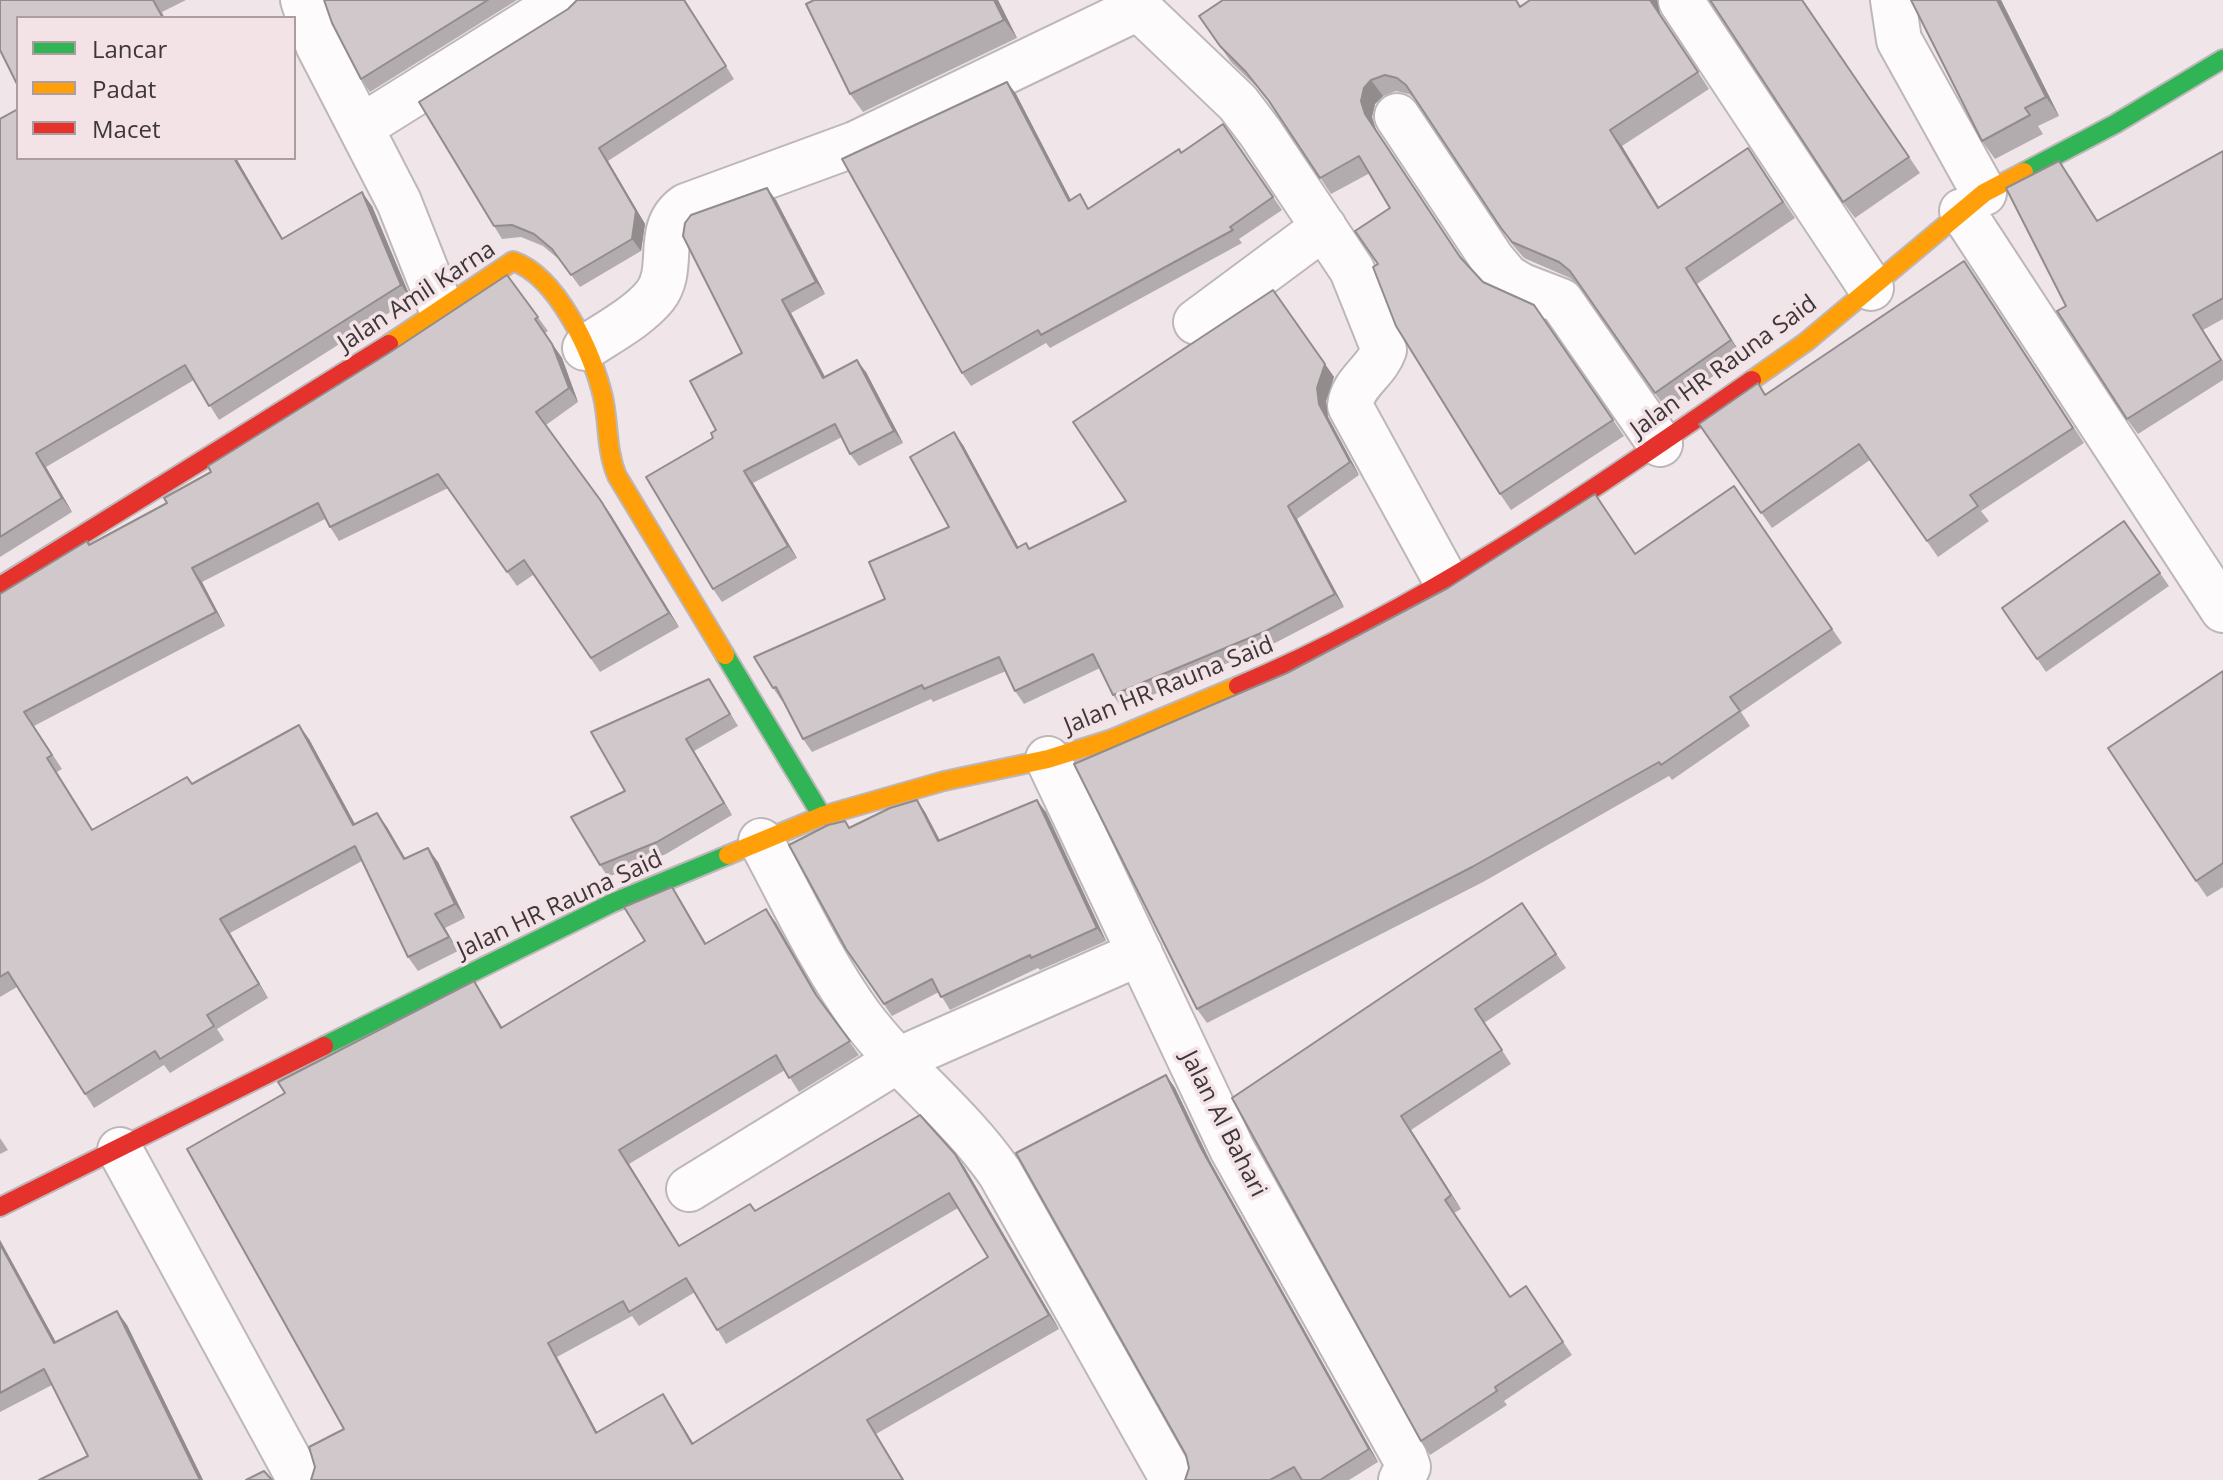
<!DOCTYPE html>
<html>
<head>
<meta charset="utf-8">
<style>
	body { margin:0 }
	#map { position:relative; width:2223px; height:1480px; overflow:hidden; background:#f0e6e9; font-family:"Open Sans",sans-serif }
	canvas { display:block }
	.legend { position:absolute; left:16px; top:16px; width:280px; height:144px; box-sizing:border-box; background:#f3e3e7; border:2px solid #ab9ea1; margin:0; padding:10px 14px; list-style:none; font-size:24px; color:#3e3739 }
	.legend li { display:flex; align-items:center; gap:16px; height:40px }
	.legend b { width:40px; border:2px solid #ab9ea1 }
</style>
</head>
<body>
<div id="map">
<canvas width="2223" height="1480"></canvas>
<ul class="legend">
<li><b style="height:10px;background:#30b455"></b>Lancar</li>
<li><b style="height:10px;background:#ff9f0a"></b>Padat</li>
<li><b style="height:10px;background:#e5322d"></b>Macet</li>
</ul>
</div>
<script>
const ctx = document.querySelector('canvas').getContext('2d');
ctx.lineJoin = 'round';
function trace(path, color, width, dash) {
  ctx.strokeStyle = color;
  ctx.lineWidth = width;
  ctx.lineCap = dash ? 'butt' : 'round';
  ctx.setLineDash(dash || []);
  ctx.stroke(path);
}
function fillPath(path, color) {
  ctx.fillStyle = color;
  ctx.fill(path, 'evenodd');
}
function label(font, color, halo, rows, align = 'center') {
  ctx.font = font + ' "Open Sans",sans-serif';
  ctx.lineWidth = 7;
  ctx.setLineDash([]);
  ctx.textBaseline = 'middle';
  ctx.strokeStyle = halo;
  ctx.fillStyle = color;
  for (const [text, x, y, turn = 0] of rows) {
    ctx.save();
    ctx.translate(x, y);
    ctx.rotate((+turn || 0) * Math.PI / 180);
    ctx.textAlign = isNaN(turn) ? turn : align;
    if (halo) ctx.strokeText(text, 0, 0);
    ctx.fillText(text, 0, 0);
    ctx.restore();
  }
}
const street = new Path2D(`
	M303,0L318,45L399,202L441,308
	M1130,0L1238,103L1260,132L1352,270L1384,350C1377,371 1352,383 1350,406L1446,581
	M1893,0L1899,40L1984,193
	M1681,1L1871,288
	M1397,116L1492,259L1507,277L1522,286L1561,301L1660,444
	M361,127L564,0
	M1962,211L2223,610
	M1196,322L1324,227
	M585,348C607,333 638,317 655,296C677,268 653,229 686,206L855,144L1136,9
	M1048,759L1232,1149L1405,1458L1408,1467L1401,1480
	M761,841C793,900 821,962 861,1017C903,1073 960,1115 1000,1173L1173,1480
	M120,1150L300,1480
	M689,1189L900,1059L1140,953`);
const fast = new Path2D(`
	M2024,172L2115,124L2223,59
	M725,655L822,816
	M324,1046L612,903L728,855`);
const slow = new Path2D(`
	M389,344L513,261C557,276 593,353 603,397C609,424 606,450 617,476L725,655
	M1752,380L1806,342L1984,193L2024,172
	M728,855L822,816L944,781L1048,759L1112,739L1238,686`);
const jam = new Path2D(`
	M0,586L389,344
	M1238,686C1421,609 1590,493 1752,380
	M0,1207L324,1046`);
const wall = new Path2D(`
	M0,0H186L162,12L165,18H18Z
	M324,0H517L370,92L361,79Z
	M685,0L734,79L608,161L645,224L641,251L580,287L561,261L543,246L521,237L502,239L494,226L568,9Z
	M998,0L1017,38L863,112L850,94Z
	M1530,0H1657L1660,14L1709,89L1622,146L1659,207L1748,148L1795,218L1697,284L1742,356L1666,409L1581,287L1570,278L1524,258L1512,244L1416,100L1409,94L1396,91L1383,96L1375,104L1372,117L1376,130L1462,259L1483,282L1534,305L1624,436L1511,510L1500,494L1378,264L1390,208L1370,173L1331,194L1276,111L1258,88L1231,62L1199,16L1521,5Z
	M1802,0L1920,173L1855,218L1843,202Z
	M2001,0L2059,116L2038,126L2043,134L1995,159L1982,141Z
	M1007,82L1016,94L1071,200L1089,208L1181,153L1223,124L1282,210L1239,239L1242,243L1050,348L1046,343L971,386L962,373Z
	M0,119L18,158H236L283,239L372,206L411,299L219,420L194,380L46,467L72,512L0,557Z
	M2223,151V319L2203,330L2223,361V380L2138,434L2127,419L2066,306L2070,176L2097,220Z
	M776,200L825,294L791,313L825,377L866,372L903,443L859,466L850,454L842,437L753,483L797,558L722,602L713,589V438L742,353Z
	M507,275L548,331L545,333L562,358L578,402L546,425L611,515L679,627L600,672L533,575L517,586L448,488L339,541L325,519L202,582L225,626L34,726L62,769L57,772L93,830L192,784L309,739L355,824L387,827L405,859L438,862L465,918L445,928L458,951L418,971L408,957L362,861L230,933L268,998L217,1029L224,1040L170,1073L164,1065L94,1108L17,987L0,997V594L167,503L211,472Z
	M1975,276L2084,443L1981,511L1989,521L1938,557L1870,460L1772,528L1699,424L1758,383L1766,395Z
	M1273,290L1334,377L1326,401L1328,417L1359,475L1297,519L1344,607L1275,643L1122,708L1113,695L1100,668L1024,704L1015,691L1006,671L933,702L931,699L812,752L803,739L783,700L782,701L773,688L885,599L949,527L963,445L1018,547L1030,549L1126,501Z
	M1734,486L1842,643L1741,712L1750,726L1672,780L1669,776L1483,882L1207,1023L1197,1009L1635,553Z
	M2124,521L2169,586L2046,672L2002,608Z
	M2223,671V887L2207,897L2196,881Z
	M717,691L738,726L694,751L732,815L666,854L608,877L600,865L625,791Z
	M925,812L940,840L1046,812L1106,941L1040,970L1038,968L950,1010L939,992L892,1016L846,949L850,828Z
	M672,887L681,901L706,943L766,909L776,923L823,1005L859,1055L799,1092L785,1070L629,1164L679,1245L755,1211L955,1154L965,1168L1059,1329L876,1434L904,1480H311L344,1429L483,995L502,1027L645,941ZM958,1208L988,1257L693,1443L663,1394L597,1432L557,1357L632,1316L639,1326L695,1292L726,1344Z
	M1522,903L1566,968L1484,1023L1511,1064L1411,1130L1461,1209L1454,1213L1510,1297L1526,1286L1572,1355L1504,1401L1507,1405L1430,1455L1421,1441L1232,1098Z
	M1166,1075L1175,1088L1210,1161L1378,1462L1349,1480H1185L1189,1468Z
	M0,1138L8,1150L0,1154Z
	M0,1240L56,1342L127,1325L203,1480H39L88,1456L52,1385L0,1412Z`);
const shadedWall = new Path2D(`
	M994,0H998L1017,38L1004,20Z
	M1650,0H1657L1660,14L1709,89Z
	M1997,0H2001L2059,116L2046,97Z
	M1371,80L1383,96L1375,104L1372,117L1376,130L1365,114L1361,101L1364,88Z
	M1007,82L1016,94L1078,214L1069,201Z
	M1610,130L1622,146L1669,224L1658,208Z
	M599,148L608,161L645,224L641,251L632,239Z
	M234,158H236L291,253L282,239Z
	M767,188L776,200L825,294L816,282Z
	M362,192L372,206L411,299L401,285Z
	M1686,268L1697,284L1742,356L1731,340Z
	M782,300L791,313L832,390L823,378Z
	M535,319L562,358L578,402L569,388Z
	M857,360L866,372L903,443L894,431Z
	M1325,364L1334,377L1326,401L1328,417L1359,475L1350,462L1319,404L1317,388Z
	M954,432L963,445L1026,561L1017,548Z
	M36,453L46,467L72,512L62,498Z
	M744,471L753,483L797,558L788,546Z
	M601,501L611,515L679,627L669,613Z
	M1288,506L1297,519L1344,607L1335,594Z
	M192,568L202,582L225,626L216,612Z
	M299,725L309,739L363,839L353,825Z
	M686,739L694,751L732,815L724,803Z
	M917,800L925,812L946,853L938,841Z
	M1037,800L1046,812L1106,941L1097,928Z
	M377,813L387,827L414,873L404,859Z
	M428,848L438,862L465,918L455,904Z
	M672,887L681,901L714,958L705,944Z
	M766,909L776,923L825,1009L816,995Z
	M435,914L445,928L458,951L449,937Z
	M220,919L230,933L268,998L259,984Z
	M474,981L483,995L511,1042L501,1028Z
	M1166,1075L1175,1088L1210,1161L1378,1462L1369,1449L1201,1148Z
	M1401,1116L1411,1130L1461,1209L1451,1195Z
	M619,1150L629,1164L688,1260L679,1246Z
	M955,1154L965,1168L1059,1329L1049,1315Z
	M0,1240L64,1357L54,1343L0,1244Z
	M117,1311L127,1325L203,1480H200Z
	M548,1343L557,1357L605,1447L596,1433Z
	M663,1394L672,1408L702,1458L692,1444Z
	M867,1420L876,1434L904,1480H903Z`);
const building = new Path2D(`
	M0,0H153L163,18H18V86L0,50Z
	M324,0H488L361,79L332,23Z
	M577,0H684L726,66L599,148L636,211L632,239L571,275L552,249L534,234L512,225L494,226L419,102L568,9Z
	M814,0H994L1004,20L850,94L806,4Z
	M1223,0H1516L1520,7L1530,0H1650L1698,72L1610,130L1658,208L1748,148L1783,202L1686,268L1731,340L1655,393L1570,271L1559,262L1512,242L1501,228L1406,85L1397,78L1385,75L1371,80L1364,88L1361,101L1365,114L1460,257L1483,282L1534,305L1613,420L1500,494L1396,326L1373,267L1378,264L1355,231L1390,208L1359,156L1320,178L1269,101L1246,72L1220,46L1199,16Z
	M1710,0H1802L1909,157L1843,202Z
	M1911,0H1997L2046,97L2025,108L2030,115L1982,141Z
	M1007,82L1069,201L1080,194L1088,209L1179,149L1181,153L1223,124L1273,197L1230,227L1233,230L1041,335L1038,330L962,373L842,159Z
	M18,109V158H234L282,239L362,192L401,285L209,406L185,365L36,453L62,498L0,537V119Z
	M2223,151V298L2193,315L2221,360L2127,419L2057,311L2066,306L2006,188L2059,161L2097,221Z
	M767,188L816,282L782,300L823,378L857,360L894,431L850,454L835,424L744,471L788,546L713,589L646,477L713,438L711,433L716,430L690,381L742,353L683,236L685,223L691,215Z
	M1964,261L2073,428L1970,495L1978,506L1927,541L1859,444L1761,513L1699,424L1758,383L1765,395Z
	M507,275L538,317L535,319L552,344L569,388L536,412L601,501L669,613L591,658L524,560L507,572L438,474L330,527L318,503L192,568L216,612L24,712L52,755L47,758L92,830L187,777L192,784L299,725L353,825L377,813L404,859L428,848L455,904L435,914L449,937L408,957L355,846L220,919L259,984L207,1015L214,1026L160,1059L155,1051L85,1094L8,972L0,977V594L87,541L89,545L167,503L164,498L211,472L208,466L389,353Z
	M1273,290L1325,364L1317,388L1319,404L1350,462L1288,506L1335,594L1266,631L1113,695L1093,654L1015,691L999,657L924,689L922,685L803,739L776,687L773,688L754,657L885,599L869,562L949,527L910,457L954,432L1017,548L1026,543L1029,549L1126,501L1073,422Z
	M1734,486L1832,629L1730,697L1740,711L1661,765L1659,762L1472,867L1197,1009L1074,764L1287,673L1448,588L1595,494L1635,554Z
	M2124,521L2160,573L2037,659L2002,608Z
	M2223,671V863L2196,881L2108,748Z
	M709,679L730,714L686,739L724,803L657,842L600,865L571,817L625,791L591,732Z
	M917,800L938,841L1037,800L1097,928L1031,958L1030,955L941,997L932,979L884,1004L846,949L789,845L828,825L845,821L849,828L890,808Z
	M672,887L705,944L766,909L816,995L850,1041L789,1078L776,1055L619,1150L679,1246L750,1204L755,1211L920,1115L955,1154L1049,1315L867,1420L903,1480H311L315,1467L309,1447L344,1429L187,1149L285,1093L278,1082L474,981L501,1028L645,941L624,907ZM949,1193L988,1257L692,1444L663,1394L596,1433L548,1343L623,1301L629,1312L686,1278L717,1330Z
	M1522,903L1556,954L1475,1009L1502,1050L1401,1116L1451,1195L1445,1200L1510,1297L1526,1286L1563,1342L1495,1387L1497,1391L1421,1441L1232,1098Z
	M1166,1075L1201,1148L1369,1449L1320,1480H1302L1294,1467L1270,1480H1185L1189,1468L1186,1455L1016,1153Z
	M0,1244L54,1343L117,1311L200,1480H39L88,1456L44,1369L0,1393Z
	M264,1471L272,1480H246Z`);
const streetNames = [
	["Jalan Amil Karna",417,297,-33],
	["Jalan HR Rauna Said",1724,367,-36],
	["Jalan HR Rauna Said",1169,686,-22],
	["Jalan HR Rauna Said",560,905,-25],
	["Jalan Al Bahari",1223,1124,63]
];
trace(street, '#beb7b9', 48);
trace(fast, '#beb7b9', 22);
trace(slow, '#beb7b9', 22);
trace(jam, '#beb7b9', 22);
trace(street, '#fdfbfc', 44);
trace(fast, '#30b455', 18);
trace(slow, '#ff9f0a', 18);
trace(jam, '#e5322d', 18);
fillPath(wall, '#b3acae');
fillPath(shadedWall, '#928c8d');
fillPath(building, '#d0c8ca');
trace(building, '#928c8d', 2);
label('24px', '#3e3739', '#f3e3e7', streetNames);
</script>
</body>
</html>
